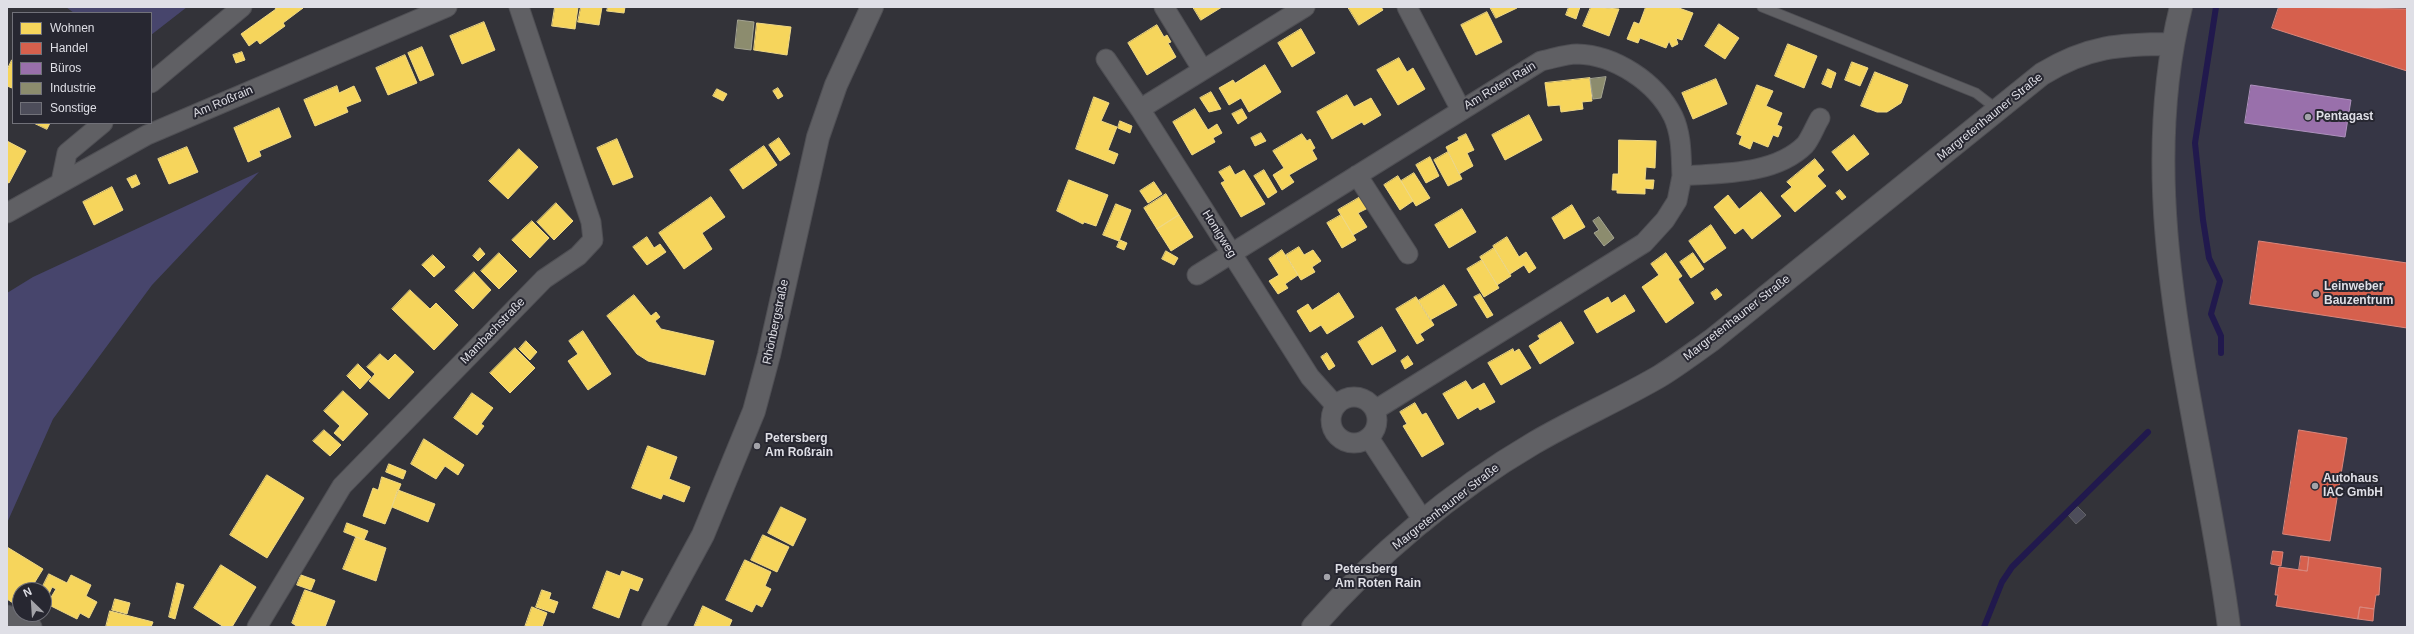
<!DOCTYPE html>
<html>
<head>
<meta charset="utf-8">
<style>
	body { margin:0 }
	#map { position:relative; width:2414px; height:634px; overflow:hidden; background:#333339; font-family:Helvetica,sans-serif }
	canvas { display:block }
	.frame { position:absolute; inset:0; border:8px solid #dfdfe6; pointer-events:none }
	.legend { position:absolute; left:12px; top:12px; width:140px; height:112px; box-sizing:border-box; background:#272731; border:1px solid #717179; margin:0; padding:5px 7px; list-style:none; font-size:12px; color:#dfdfe6 }
	.legend li { display:flex; align-items:center; gap:8px; height:20px }
	.legend b { width:20px; border:1px solid #717179 }
	.north { position:absolute; left:12px; top:582px; width:40px; height:40px; box-sizing:border-box; background:#272731; border:1px solid #717179; border-radius:50%; rotate:335deg; font-size:11px; font-weight:700; line-height:16px; text-align:center; color:#dfdfe6 }
	.north::after { content:''; display:block; margin:auto; width:14px; height:18px; background:#a3a3a9; clip-path:polygon(50% 0,100% 100%,50% 72%,0 100%) }
</style>
</head>
<body>
<div id="map">
<canvas width="2414" height="634"></canvas>
<div class="frame"></div>
<ul class="legend">
<li><b style="height:11px;background:#f6d55c"></b>Wohnen</li>
<li><b style="height:11px;background:#d6604d"></b>Handel</li>
<li><b style="height:11px;background:#9970ab"></b>Büros</li>
<li><b style="height:11px;background:#8c8c6e"></b>Industrie</li>
<li><b style="height:11px;background:#4d4d5a"></b>Sonstige</li>
</ul>
<div class="north">N</div>
</div>
<script>
const ctx = document.querySelector('canvas').getContext('2d');
ctx.lineJoin = 'round';
function fillPath(path, color) {
  ctx.fillStyle = color;
  ctx.fill(path, 'evenodd');
}
function trace(path, color, width, dash) {
  ctx.strokeStyle = color;
  ctx.lineWidth = width;
  ctx.lineCap = dash ? 'butt' : 'round';
  ctx.setLineDash(dash || []);
  ctx.stroke(path);
}
function label(font, color, halo, rows, align = 'center') {
  ctx.font = font + ' Helvetica,sans-serif';
  ctx.lineWidth = 4;
  ctx.setLineDash([]);
  ctx.textBaseline = 'middle';
  ctx.strokeStyle = halo;
  ctx.fillStyle = color;
  for (const [text, x, y, turn = 0] of rows) {
    ctx.save();
    ctx.translate(x, y);
    ctx.rotate((+turn || 0) * Math.PI / 180);
    ctx.textAlign = isNaN(turn) ? turn : align;
    if (halo) ctx.strokeText(text, 0, 0);
    ctx.fillText(text, 0, 0);
    ctx.restore();
  }
}
const built = new Path2D(`
	M2192,7H2407V627H2240L2185,315L2173,206L2172,115L2181,53Z`);
const green = new Path2D(`
	M66,7H187L151,35V13H74Z
	M259,172L152,285L53,419L7,523V293L33,277Z`);
const homes = new Path2D(`
	M274,7L303,8L283,23L285,26L260,44L257,40L249,46L241,34L276,9Z
	M555,7H578L575,29L552,26Z
	M581,7H602L599,25L578,22Z
	M608,7H625L624,13L607,11Z
	M1193,7H1222L1201,20Z
	M1348,7H1381L1383,10L1359,25Z
	M1490,7H1516L1517,8L1496,18Z
	M1569,7H1580L1576,19L1566,15Z
	M1591,7L1619,9L1609,36L1583,26Z
	M1646,7H1676L1693,13L1682,40L1676,38L1678,44L1672,47L1669,41L1666,48L1640,38L1638,43L1627,39L1634,22L1639,24Z
	M1487,12L1502,42L1476,55L1461,25Z
	M484,22L495,50L462,64L450,36Z
	M757,23L791,27L787,55L754,50Z
	M1719,24L1739,38L1725,59L1705,46Z
	M1157,25L1164,37L1167,35L1171,42L1168,43L1176,57L1147,75L1128,43Z
	M1301,29L1315,53L1292,67L1278,43Z
	M1788,44L1817,56L1804,88L1775,76Z
	M422,47L434,75L420,81L408,53Z
	M242,52L245,60L236,63L233,55Z
	M405,55L417,83L388,95L376,68Z
	M1399,58L1407,72L1413,68L1425,89L1398,105L1377,70Z
	M12,60H13L12,88L7,86V70Z
	M1852,62L1868,68L1860,86L1845,80Z
	M1265,65L1281,92L1249,112L1241,98L1229,105L1219,88L1233,80L1235,83Z
	M1828,69L1836,73L1831,88L1822,84Z
	M1875,72L1908,85L1901,103L1887,112H1877L1861,106Z
	M1590,78L1592,101L1582,102L1583,109L1561,112L1560,105L1548,106L1545,83Z
	M1716,79L1727,104L1693,119L1682,93Z
	M1757,85L1773,91L1766,106L1782,113L1777,125L1782,127L1778,137L1773,135L1768,147L1753,141L1750,149L1739,144L1742,136L1737,134Z
	M337,86L339,93L354,86L361,101L346,107L348,112L315,126L304,100Z
	M778,88L783,96L778,99L773,91Z
	M717,89L727,94L723,101L713,96Z
	M1211,92L1221,109L1209,112L1200,98Z
	M1347,95L1354,107L1371,98L1381,115L1364,125L1362,122L1332,139L1317,112Z
	M1094,97L1109,103L1101,121L1117,127L1108,150L1118,154L1114,164L1076,149Z
	M279,108L291,137L259,151L261,156L248,162L234,128Z
	M1195,109L1208,130L1217,124L1222,133L1213,138L1215,142L1192,155L1173,122Z
	M1242,109L1247,118L1238,124L1232,114Z
	M1529,115L1542,140L1505,160L1492,135Z
	M1120,121L1132,126L1130,133L1118,128Z
	M34,123H50L47,129Z
	M1261,133L1266,141L1255,146L1251,138Z
	M1302,134L1307,141L1310,139L1315,148L1312,150L1317,159L1289,175L1294,182L1282,190L1273,175L1284,168L1273,151Z
	M1466,134L1474,150L1467,153L1473,166L1459,174L1446,147L1459,140L1458,138Z
	M1854,135L1869,154L1847,171L1832,152Z
	M779,138L790,154L780,161L769,145Z
	M617,139L633,177L613,185L597,148Z
	M1619,140L1656,141L1655,168L1646,167L1645,180H1654L1653,189L1645,188V194L1617,193V190H1612L1613,174H1618Z
	M7,141L26,151L9,183L7,182Z
	M764,146L777,165L743,189L730,170Z
	M187,147L198,172L169,184L158,159Z
	M519,149L538,167L508,199L489,181Z
	M1448,152L1462,179L1448,186L1434,160Z
	M1430,157L1439,176L1426,183L1416,165Z
	M1815,159L1824,170L1817,176L1826,186L1795,212L1781,196L1792,187L1787,182Z
	M1230,166L1235,175L1244,170L1265,204L1241,217L1221,183L1225,181L1219,172Z
	M1264,170L1277,192L1268,198L1254,176Z
	M1414,173L1430,198L1416,206L1401,181Z
	M136,175L140,184L132,188L127,179Z
	M1398,176L1413,201L1400,210L1384,185Z
	M1069,180L1108,195L1096,226L1084,222L1083,224L1057,211Z
	M1154,182L1162,194L1148,203L1140,191Z
	M112,187L123,210L94,225L83,202Z
	M1840,190L1846,197L1842,200L1836,193Z
	M1761,192L1781,216L1752,239L1743,228L1735,234L1714,207L1728,195L1739,209Z
	M1166,194L1179,215L1157,229L1144,208Z
	M1362,196L1368,208L1358,213L1367,227L1353,235L1338,210Z
	M711,197L725,217L702,233L712,249L684,269L659,233Z
	M556,203L573,221L554,240L537,222Z
	M1116,204L1131,210L1119,241L1103,235Z
	M1572,205L1585,227L1564,239L1552,218Z
	M1462,209L1476,232L1449,248L1435,225Z
	M1179,215L1193,237L1171,251L1157,229Z
	M1341,215L1356,240L1342,248L1327,223Z
	M532,221L549,238L530,258L512,240Z
	M1711,225L1726,248L1704,263L1689,241Z
	M647,237L654,248L660,244L666,252L647,265L633,247Z
	M1507,237L1519,257L1526,252L1536,268L1529,273L1524,265L1510,274L1493,246Z
	M1120,240L1127,243L1124,250L1117,247Z
	M1299,247L1304,255L1313,250L1321,261L1312,267L1315,272L1301,280L1286,255Z
	M480,248L485,254L478,261L473,256Z
	M1494,248L1511,276L1497,285L1480,257Z
	M1282,250L1298,275L1285,284L1288,288L1278,294L1269,281L1279,275L1269,259Z
	M1166,251L1178,258L1174,265L1162,259Z
	M499,253L517,271L499,289L481,271Z
	M1666,253L1682,276L1678,279L1694,303L1666,323L1642,287L1659,275L1651,264Z
	M1693,253L1704,269L1691,278L1680,262Z
	M433,255L445,267L434,277L422,265Z
	M1482,260L1499,288L1484,297L1467,269Z
	M474,272L491,290L473,309L455,291Z
	M1444,285L1457,305L1430,320L1418,301Z
	M1717,289L1722,295L1715,300L1711,293Z
	M410,290L430,309L436,303L458,325L434,350L392,309Z
	M1339,293L1354,317L1327,334L1321,325L1310,332L1297,311L1308,304L1312,310Z
	M1480,294L1493,315L1487,318L1474,297Z
	M634,295L651,316L656,312L660,317L655,321L661,329L714,341L705,375L648,361L637,354L607,316Z
	M1625,295L1635,311L1597,333L1584,311L1608,297L1611,303Z
	M1416,297L1434,325L1420,334L1424,340L1417,344L1396,309Z
	M1561,322L1574,343L1540,364L1529,346L1540,339L1538,336Z
	M1382,327L1396,351L1372,365L1358,342Z
	M583,331L611,374L588,390L568,361L578,354L569,341Z
	M526,341L537,352L530,360L519,349Z
	M515,348L535,368L510,393L490,373Z
	M1513,349L1514,352L1519,349L1531,368L1501,385L1488,363Z
	M1327,353L1335,366L1329,370L1321,357Z
	M380,354L388,361L395,354L414,372L389,399L369,381L375,374L367,367Z
	M1408,356L1413,364L1405,369L1401,361Z
	M358,364L371,377L360,389L347,376Z
	M1466,381L1472,390L1484,383L1495,402L1480,410L1478,407L1458,419L1443,394Z
	M343,391L368,414L343,441L334,433L340,426L324,411Z
	M472,393L493,408L481,424L484,426L477,435L454,418Z
	M1415,403L1422,415L1426,413L1444,444L1422,457L1403,426L1407,424L1400,412Z
	M324,430L341,445L330,456L313,441Z
	M424,439L464,465L458,475L445,466L436,479L411,464Z
	M648,446L677,457L669,479L690,487L684,502L663,494L661,499L632,488Z
	M389,464L406,471L403,479L386,472Z
	M267,475L304,498L267,558L230,535Z
	M382,477L401,484L385,524L363,516L373,488L378,490Z
	M398,490L435,504L428,522L392,507Z
	M781,507L806,519L793,546L768,533Z
	M347,523L368,531L364,540L344,532Z
	M763,535L789,547L777,572L751,560Z
	M356,537L386,548L376,581L343,569Z
	M7,547L43,569L30,590H20L19,607L7,599Z
	M745,560L771,572L765,586L771,589L762,607L756,604L752,612L726,600Z
	M221,565L256,587L232,627H224L194,608Z
	M607,571L620,576L622,571L643,579L638,591L630,588L619,618L593,608Z
	M49,574L67,583L71,575L91,585L86,596L97,602L89,618L80,613L77,619L47,604L56,589L52,587L49,594L41,590Z
	M301,575L315,580L311,590L297,585Z
	M177,583L184,585L175,619L169,617Z
	M305,590L335,601L325,627H298L292,623Z
	M542,590L551,593L549,599L558,602L554,613L536,607Z
	M115,599L130,603L127,614L112,610Z
	M703,606L732,620L729,627H694Z
	M532,607L547,613L542,627H525Z
	M110,611L153,622L151,627H106Z`);
const shops = new Path2D(`
	M2279,7L2407,9V71L2272,28Z
	M2259,241L2407,263V328L2250,304Z
	M2299,430L2347,438L2330,541L2283,534Z
	M2273,551L2283,552L2281,566L2271,564Z
	M2301,556L2309,557L2307,571L2299,570Z
	M2309,557L2381,568L2379,595H2376L2374,609L2360,607L2358,619L2276,606L2278,595H2275L2279,567L2307,571Z
	M2360,607L2374,609L2373,621L2358,619Z`);
const offices = new Path2D(`
	M2251,85L2351,100L2345,137L2245,123Z`);
const industry = new Path2D(`
	M738,20L754,22L751,50L735,48Z
	M1606,77L1601,98L1593,99L1590,79Z
	M1599,217L1614,238L1604,246L1594,233L1599,230L1593,221Z`);
const stream = new Path2D(`
	M2216,7L2195,143L2203,220L2209,258L2220,281L2211,314L2221,336V353
	M1984,627L2002,582L2012,567L2148,432`);
const building = new Path2D(`
	M2078,507L2086,515L2076,524L2069,516Z`);
const lane = new Path2D(`
	M1762,7L1976,93L1998,110`);
const street = new Path2D(`
	M1164,7L1202,69
	M1407,7L1461,110
	M1106,59L1140,109L1310,377L1336,406
	M151,83L242,7
	M1140,109L1305,7
	M1357,175L1408,254
	M61,182L67,153L103,123
	M7,213L147,135L447,7
	M1197,275L1541,61C1552,59 1565,54 1577,54C1615,55 1656,82 1673,116C1682,135 1681,156 1682,176
	M1331 420a23 23 0 1 1 46 0a23 23 0 1 1-46 0Z
	M1375,410L1644,243L1665,220L1677,201L1682,176C1721,173 1775,175 1805,145C1811,138 1815,126 1820,118
	M1369,438L1424,522
	M7,615L32,627
	M257,627L342,486L544,279L578,256L593,240L591,222L519,7`);
const secondary = new Path2D(`
	M2181,7C2130,210 2203,425 2229,627
	M653,627L703,535L754,411L769,355L818,137L836,85L872,7
	M1313,627C1375,556 1452,491 1534,443C1575,419 1619,400 1660,376C1678,365 1695,352 1712,340L2042,74C2088,46 2120,44 2172,44`);
const markers = [
	[2308,117,4,"#a3a3a9"],
	[2316,294,4,"#a3a3a9"],
	[757,446,4,"#a3a3a9"],
	[2315,486,4,"#a3a3a9"],
	[1327,577,4,"#a3a3a9"]
];
const streetNames = [
	["Am Roten Rain",1500,86,-31],
	["Am Roßrain",223,102,-23],
	["Margretenhauner Straße",1990,117,-39],
	["Honigweg",1219,234,58],
	["Margretenhauner Straße",1737,318,-38],
	["Rhönbergstraße",776,322,-78],
	["Mambachstraße",493,331,-46],
	["Margretenhauner Straße",1446,507,-38]
];
const poiNames = [
	["Pentagast",2316,117],
	["Leinweber",2324,287],
	["Bauzentrum",2324,301],
	["Petersberg",765,439],
	["Am Roßrain",765,453],
	["Autohaus",2323,479],
	["IAC GmbH",2323,493],
	["Petersberg",1335,570],
	["Am Roten Rain",1335,584]
];
fillPath(built, '#363645');
fillPath(green, '#47456c');
fillPath(homes, '#f6d55c');
trace(homes, '#efd885', 1);
fillPath(shops, '#d6604d');
trace(shops, '#d9867b', 1);
fillPath(offices, '#9970ab');
trace(offices, '#ae91bd', 1);
fillPath(industry, '#8c8c6e');
trace(industry, '#a5a592', 1);
trace(stream, '#21194d', 6);
fillPath(building, '#4d4d5a');
trace(building, '#626268', 1);
trace(lane, '#4f4f54', 11);
trace(street, '#4f4f54', 21);
trace(secondary, '#4f4f54', 24);
trace(lane, '#606064', 9);
trace(street, '#606064', 19);
trace(secondary, '#606064', 22);
for (const [x, y, r, color] of markers) {
  const dot = new Path2D();
  dot.arc(x, y, r, 0, 2 * Math.PI);
  ctx.fillStyle = color;
  ctx.fill(dot);
  trace(dot, '#272731', 1.5);
}
label('12px', '#dfdfe6', '#272731', streetNames);
label('bold 12px', '#dfdfe6', '#272731', poiNames, 'left');
</script>
</body>
</html>
